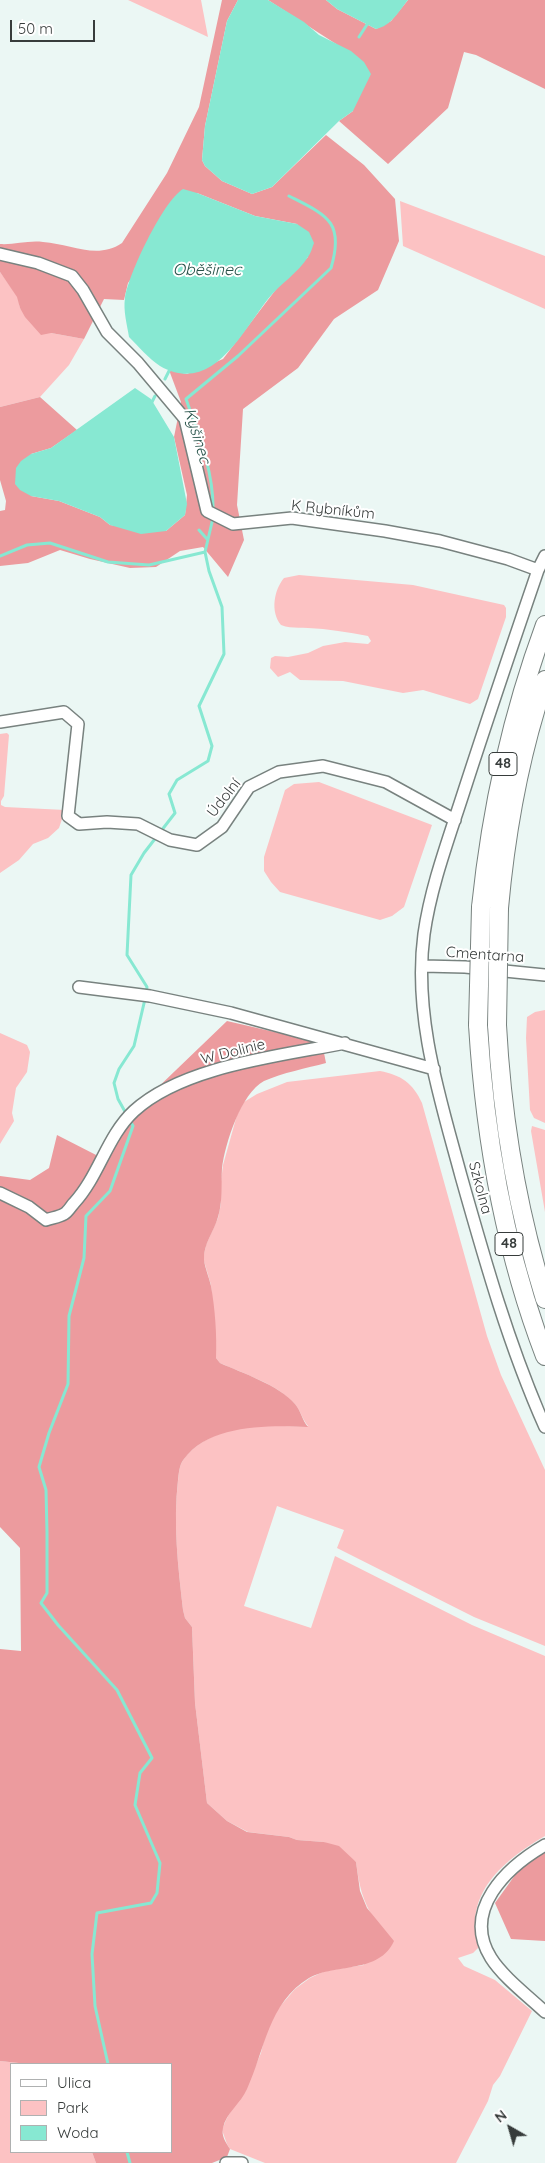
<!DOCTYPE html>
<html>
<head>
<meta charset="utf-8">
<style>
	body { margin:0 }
	#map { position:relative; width:545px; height:2163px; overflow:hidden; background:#ebf7f4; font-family:Quicksand,sans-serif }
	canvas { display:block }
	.legend { position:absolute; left:10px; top:2063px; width:162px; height:90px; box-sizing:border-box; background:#fff; border:1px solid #afb1b1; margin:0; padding:6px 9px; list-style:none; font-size:15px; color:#373c3b }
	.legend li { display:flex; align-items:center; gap:10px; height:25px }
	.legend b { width:25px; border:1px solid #afb1b1 }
	.north { position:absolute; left:485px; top:2103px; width:50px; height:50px; -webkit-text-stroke:4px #fff; paint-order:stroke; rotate:322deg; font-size:14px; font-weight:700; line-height:20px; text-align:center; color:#373c3b }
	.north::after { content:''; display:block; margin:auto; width:18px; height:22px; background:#373c3b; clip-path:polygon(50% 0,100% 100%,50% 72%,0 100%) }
	.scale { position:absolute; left:10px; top:20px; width:85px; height:22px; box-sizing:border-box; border:2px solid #373c3b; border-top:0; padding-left:6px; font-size:15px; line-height:18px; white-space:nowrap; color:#373c3b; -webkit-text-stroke:4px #fff; paint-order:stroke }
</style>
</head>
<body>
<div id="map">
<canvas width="545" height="2163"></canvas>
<ul class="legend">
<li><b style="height:6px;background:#fff"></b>Ulica</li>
<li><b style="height:14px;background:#fcc2c3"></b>Park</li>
<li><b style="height:14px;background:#87e8d2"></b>Woda</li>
</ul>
<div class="north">N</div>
<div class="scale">50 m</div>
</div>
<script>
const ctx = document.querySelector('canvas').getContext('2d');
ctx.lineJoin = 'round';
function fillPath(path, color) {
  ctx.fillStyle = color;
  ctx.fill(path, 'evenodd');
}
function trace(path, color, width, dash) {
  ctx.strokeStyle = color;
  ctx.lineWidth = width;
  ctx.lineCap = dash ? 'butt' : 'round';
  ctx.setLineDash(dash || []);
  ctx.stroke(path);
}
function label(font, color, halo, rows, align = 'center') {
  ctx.font = font + ' Quicksand,sans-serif';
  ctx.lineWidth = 4;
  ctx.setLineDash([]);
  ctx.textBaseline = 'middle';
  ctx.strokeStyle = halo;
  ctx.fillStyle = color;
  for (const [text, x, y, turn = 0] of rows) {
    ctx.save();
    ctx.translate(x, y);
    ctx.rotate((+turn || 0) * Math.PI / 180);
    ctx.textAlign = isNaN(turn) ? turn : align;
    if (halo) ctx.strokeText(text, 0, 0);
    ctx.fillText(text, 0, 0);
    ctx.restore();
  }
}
const green = new Path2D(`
	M128,0H201L208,37Z
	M400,201L545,256V309L403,246Z
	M0,272L18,297L20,308L51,333L84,339L69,365L40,397L0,407Z
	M299,575L413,585L504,605L506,608V617L478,699L470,704L423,690L403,693L343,681L300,680L290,672L278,677L270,668L271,658L275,656L288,657L308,653L323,646L345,642L368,644L371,641L368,636C348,632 328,629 308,628C298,627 290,629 281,625C270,612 274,590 284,578Z
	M7,733L9,735L4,796L1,801V805L5,807L65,810L59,828L48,838L33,844L19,860L0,873V734Z
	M319,782L432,825L404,907L392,916L380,920L280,892L271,882L264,871V857L285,790L294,784Z
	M545,1010V1123L534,1118L530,1110L526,1038L527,1017L535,1012Z
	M0,1033L27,1045L30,1052L27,1072L16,1088L12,1113L14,1121L0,1144Z
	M380,1071C401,1075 413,1083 422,1103L487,1336L501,1375L545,1470V1646L474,1617L337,1548L344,1530L277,1506L244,1606L311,1628L335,1556L472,1625L545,1656V1836C504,1860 462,1894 479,1947L473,1953L458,1958L464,1966L495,1980L532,2011L500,2076L493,2085L488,2101L456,2163H265L230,2149L227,2144L222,2130L226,2120L255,2067L261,2053L265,2035L277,2010L295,1989L310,1978L325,1971L364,1965L375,1920C362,1901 359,1884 356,1862L324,1842L297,1840L289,1837L248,1832L227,1821L207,1803L195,1703L192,1627L185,1618L183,1610C178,1566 173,1524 178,1481C179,1473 179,1465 184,1459C195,1443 217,1433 236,1429C259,1424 284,1427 308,1426C302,1419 300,1409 294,1403C275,1383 244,1374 220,1363L216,1358L211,1285L204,1261V1254L206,1245L218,1218L221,1204L220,1190L223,1165L237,1115L244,1102L257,1094L287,1082Z
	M532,1126L545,1130V1212L531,1131Z
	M0,2061L28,2064H11V2152H92L96,2163H0Z`);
const forest = new Path2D(`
	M222,0H238L227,21L205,126L202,160L205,166L222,181L252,194L272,187L326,135L364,165L395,199L399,241L378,290L334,319L298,368L243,409L237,505L244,540L228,577L203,547L180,551L156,567L130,568L90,559L60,550L28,563L0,566V511L5,510L6,501L0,480V407L40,397L77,430L51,448L31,454V496L59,501L100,517L110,525L166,531L185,515L187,495L174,437L181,402L169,370L187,374L223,359L277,288L308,257L297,224L255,216L197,193L128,283L124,300L104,299L84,339L51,333L41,335L25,317L20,308L17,297L0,272V244C14,245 29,240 43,242C71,244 97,260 122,243L167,173L199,107Z
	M268,0H326L337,9L376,29L391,21L408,0H545V89L476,55L464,52L448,108L388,164L339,121L353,111L336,44Z
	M227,1021L322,1043L326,1063C307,1068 282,1073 264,1081C241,1093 225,1144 222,1168C221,1184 223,1201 218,1217C214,1232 203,1244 204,1260C205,1268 209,1277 211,1286C215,1309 217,1334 216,1358L220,1363C242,1373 279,1385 295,1404C301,1411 302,1420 308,1427C271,1425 209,1424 184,1459C179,1465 179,1473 178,1480C173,1524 178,1566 183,1610L185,1618L192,1627L195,1703L207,1803L227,1821L247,1832L289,1837L297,1840L324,1842L339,1846L356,1862L360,1891L367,1908L394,1941C379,1974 336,1963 309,1978C268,2003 265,2050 247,2089C241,2103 226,2113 223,2128C221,2136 226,2143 230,2149L227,2157L212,2163H96L92,2152H171V2064H28L0,2061V1649L21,1651L20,1548L0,1527V1176L30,1180L49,1168L57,1135L100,1157L150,1095Z
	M545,1851V1941L511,1939L495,1903L518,1871Z`);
const water = new Path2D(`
	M238,0H268L304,22L319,35L351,51L364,62L371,74L353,111L339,121L272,187L252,194L222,181L205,166L202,160L205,126L227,21Z
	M326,0H408C399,11 391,26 376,29L337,9Z
	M183,189L197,193L255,216L297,224L309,232L314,243C312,248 311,253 308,257C298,273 280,284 268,299C242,332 212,396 160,366C149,359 138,346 129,337C127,325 123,310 125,298C128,275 163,201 183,189Z
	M135,388L151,399L174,437L187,504L185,515L166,531L141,534L110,525L100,517L59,501L31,496L20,490L15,484L16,468L21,461L31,454L51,448Z`);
const stream = new Path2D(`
	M359,37L368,23
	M165,379L170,369
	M151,404L155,396
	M213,511C214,473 199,435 186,399L238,356L331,268C345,221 326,215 289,196
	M199,530L207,539
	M0,556L27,545L50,543L108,562L149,565L205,552L213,518
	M146,993L147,987L127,955L131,875L144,853L175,813L169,794L177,780L208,761L212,746L199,706L224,654L222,607L209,571L205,552
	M108,2064L95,2006L92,1954L97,1913L151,1903L157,1893L160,1863L135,1805L140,1773L152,1758L117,1690L58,1625L41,1603L47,1593V1532L46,1490L39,1467L49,1433L68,1384L69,1316L84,1258L86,1216L110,1191L133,1126L118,1099L114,1083L119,1069L134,1046L145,999
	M127,2152L130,2163`);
const minor = new Path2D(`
	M0,254L38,263L72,276L83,290L107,332L138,363L185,419L207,511L233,524L292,518L385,531L440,541L508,559L538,570
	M545,556L538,570C513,643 488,717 464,791C449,838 431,885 424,934C413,1016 440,1098 461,1176C485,1261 509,1346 545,1427
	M0,722L64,712L78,724L68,816L79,824L107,822L138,824L170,840L197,845L222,827L249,787L279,772L323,766L386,782L455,820
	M423,966L465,967L545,975
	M79,987L150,996L231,1013L434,1069
	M0,1193L29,1207L46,1220C51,1218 59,1217 64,1214C68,1212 71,1206 74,1203C99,1176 107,1136 134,1111C183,1066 280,1056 345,1043
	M545,1845C507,1867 461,1910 491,1958C503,1977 528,1996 545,2012
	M226,2163H242`);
const trunk = new Path2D(`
	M481,907C491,810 511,717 545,625
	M499,908C506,831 520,753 545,680
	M478,1025C485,1139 504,1249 545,1356
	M497,1025C502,1119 517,1210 545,1299`);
const trunkBridge = new Path2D(`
	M478,1025L481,907
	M497,1025L499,908`);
const shields = [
	[503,764,28],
	[509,1244,28]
];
const shieldNames = [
	["48",503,764],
	["48",509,1244]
];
const streetNames = [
	["K Rybníkům",333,510,6],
	["Údolní",224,798,-52],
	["Cmentarna",485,955,4],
	["W Dolinie",233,1052,-14],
	["Szkolna",480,1188,75]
];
const waterNames = [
	["Oběšinec",207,270],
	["Kyšinec",197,436,73]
];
fillPath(green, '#fcc2c3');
fillPath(forest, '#ec9b9e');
fillPath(water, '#87e8d2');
trace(stream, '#87e8d2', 3);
trace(minor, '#78827f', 14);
trace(trunk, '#78827f', 20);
trace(minor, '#fff', 11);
trace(trunk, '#fff', 18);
trace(trunkBridge, '#78827f', 20, []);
trace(trunkBridge, '#fff', 18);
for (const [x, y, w] of shields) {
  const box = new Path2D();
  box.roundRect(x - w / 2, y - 11.5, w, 23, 4);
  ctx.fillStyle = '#fff';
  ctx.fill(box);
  trace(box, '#373c3b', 1);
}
label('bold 14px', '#373c3b', null, shieldNames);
label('15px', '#373c3b', '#fff', streetNames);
label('italic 16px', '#275249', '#fff', waterNames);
</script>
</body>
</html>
